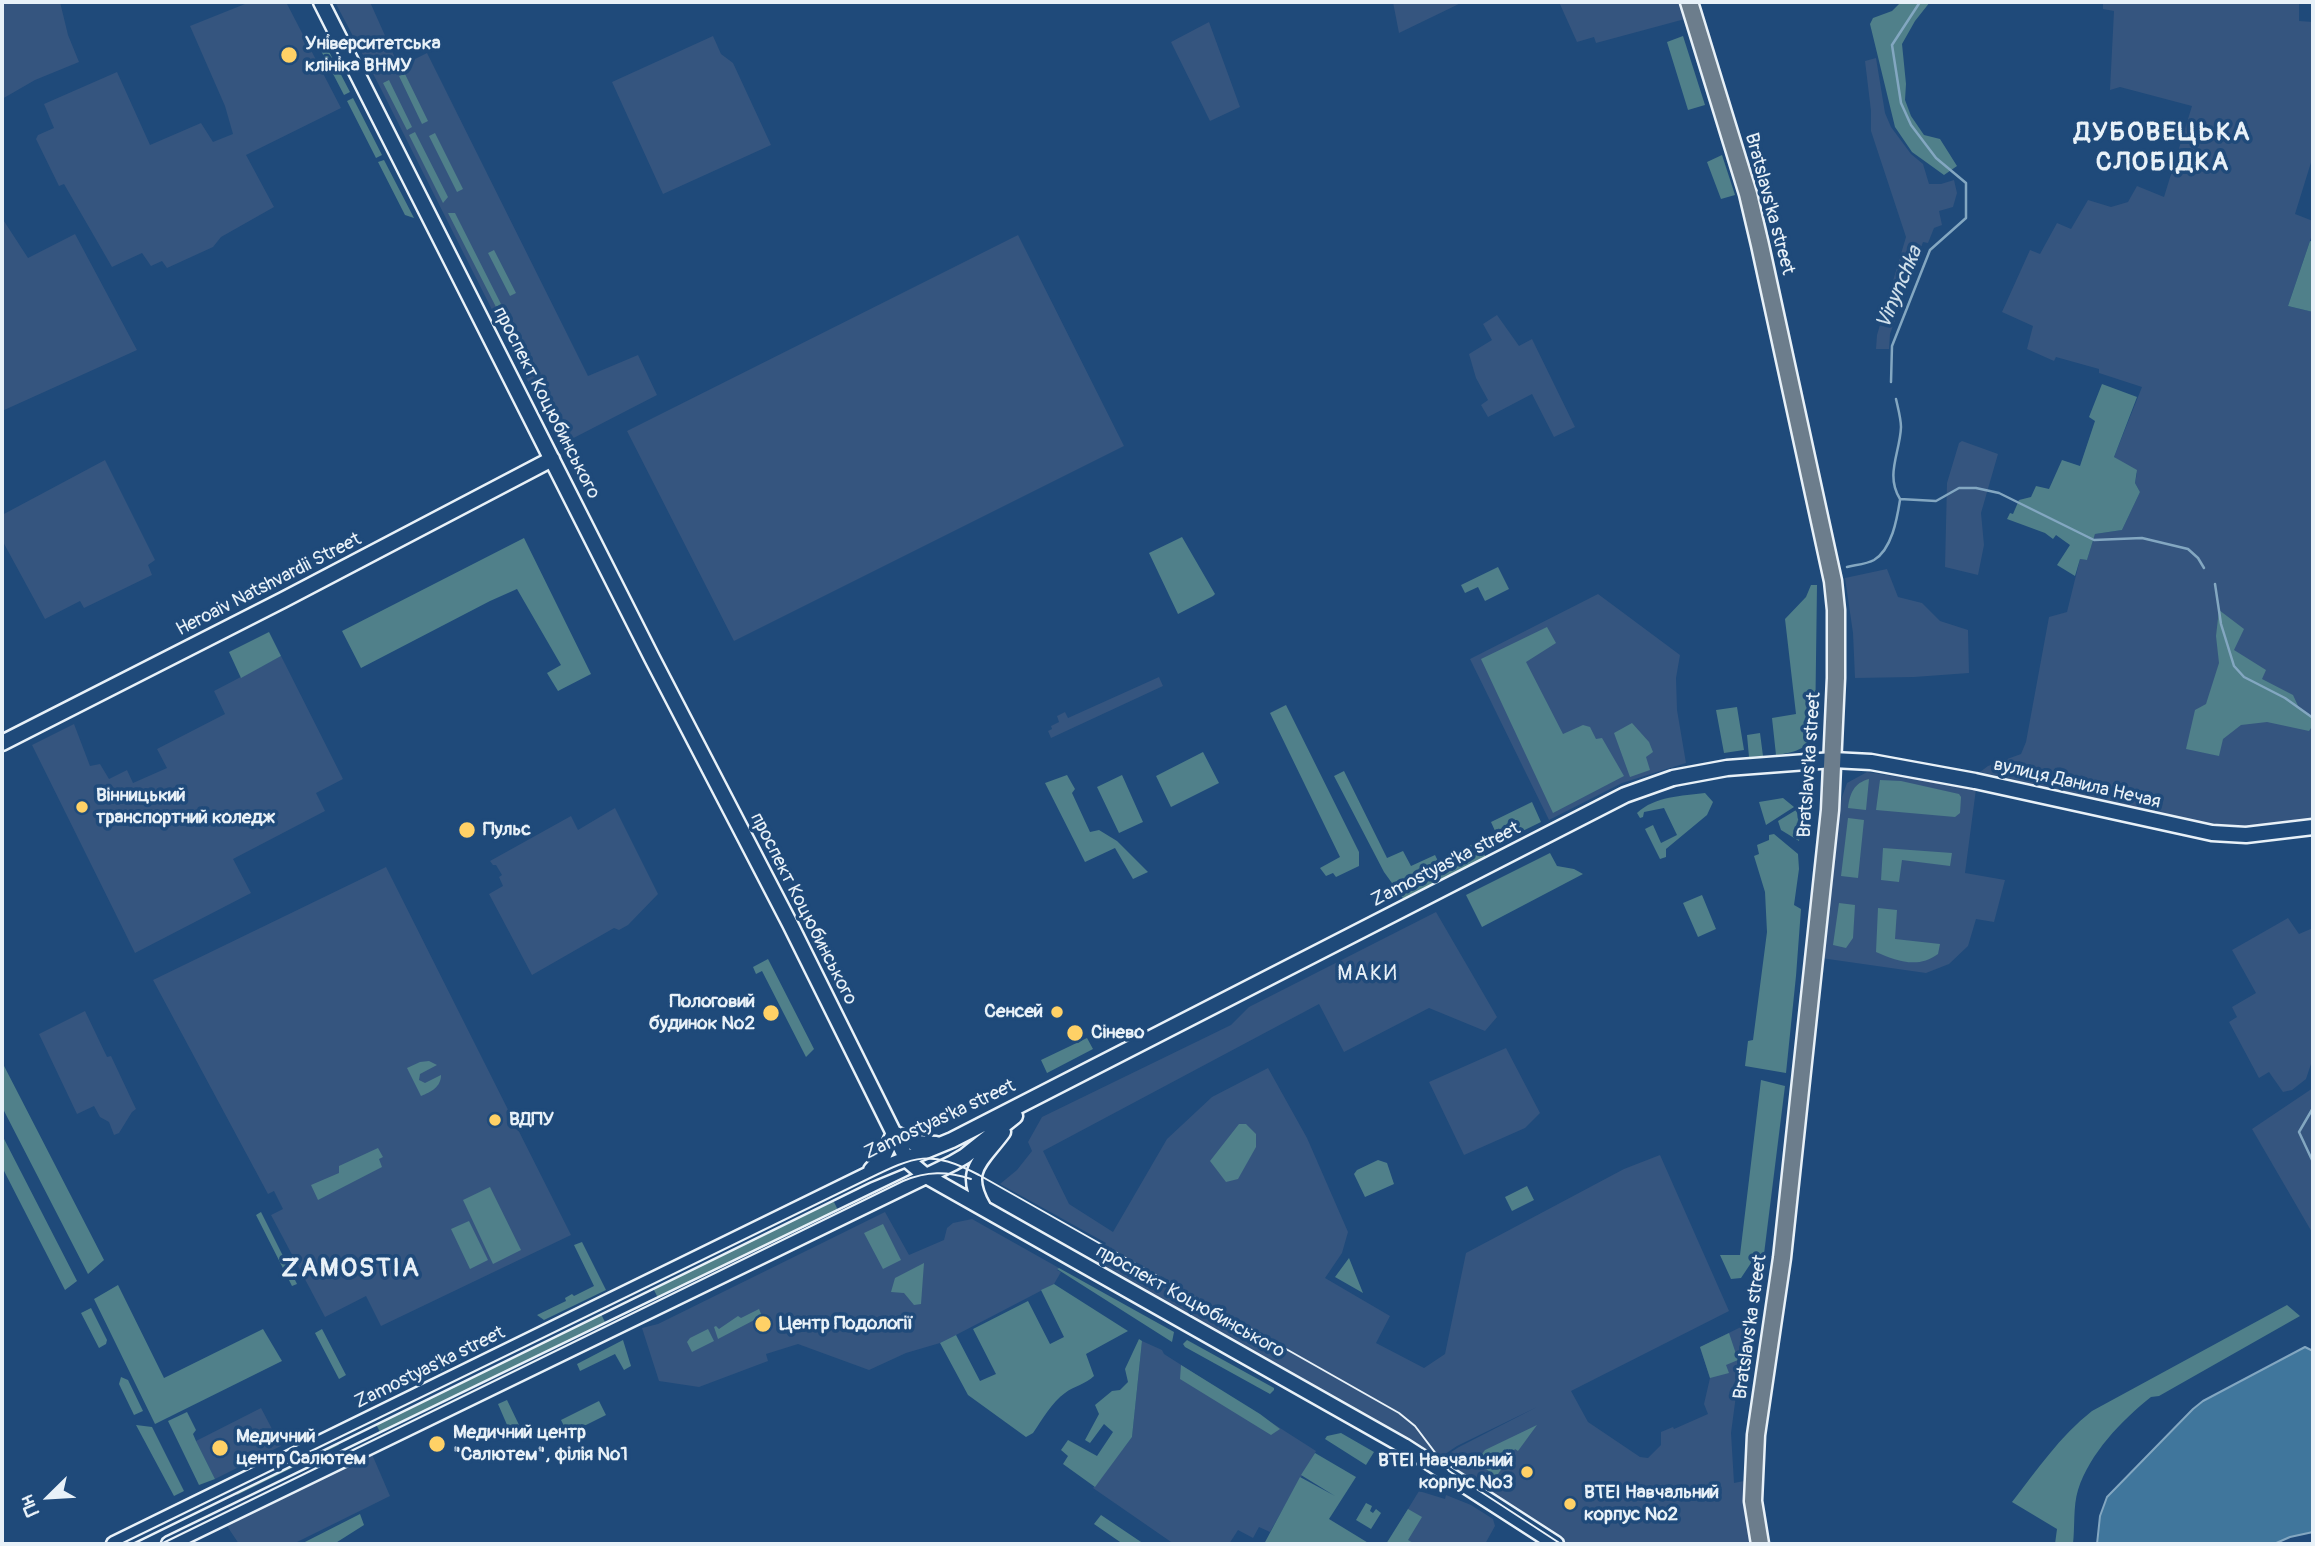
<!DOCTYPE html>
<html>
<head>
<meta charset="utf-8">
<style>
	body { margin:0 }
	#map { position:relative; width:2315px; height:1546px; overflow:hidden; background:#1f4a7a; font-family:Pangolin,sans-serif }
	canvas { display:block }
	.frame { position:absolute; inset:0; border:4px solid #e8f1f8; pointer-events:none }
	.north { position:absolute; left:14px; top:1462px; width:70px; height:70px; -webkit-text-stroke:5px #1f4a7a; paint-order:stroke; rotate:246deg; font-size:19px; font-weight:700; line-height:28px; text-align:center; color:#e8f1f8 }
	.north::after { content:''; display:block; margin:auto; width:24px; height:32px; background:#e8f1f8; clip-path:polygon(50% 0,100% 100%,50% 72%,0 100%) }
</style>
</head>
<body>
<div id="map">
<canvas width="2315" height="1546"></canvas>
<div class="frame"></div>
<div class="north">Пн</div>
</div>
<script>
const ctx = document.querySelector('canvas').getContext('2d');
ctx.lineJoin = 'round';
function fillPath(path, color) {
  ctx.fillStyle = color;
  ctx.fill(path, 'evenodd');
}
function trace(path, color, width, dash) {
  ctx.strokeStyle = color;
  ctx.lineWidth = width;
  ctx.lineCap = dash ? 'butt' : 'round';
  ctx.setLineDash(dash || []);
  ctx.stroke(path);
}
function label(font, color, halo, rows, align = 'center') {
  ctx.font = font + ' Pangolin,sans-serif';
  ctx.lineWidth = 7;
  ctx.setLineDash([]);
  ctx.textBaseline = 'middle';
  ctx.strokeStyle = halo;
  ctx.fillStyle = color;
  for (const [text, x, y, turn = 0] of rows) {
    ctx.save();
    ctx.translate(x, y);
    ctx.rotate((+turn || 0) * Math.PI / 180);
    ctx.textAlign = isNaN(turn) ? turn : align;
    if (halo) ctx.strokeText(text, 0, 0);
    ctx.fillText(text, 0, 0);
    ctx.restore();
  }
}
const built = new Path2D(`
	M2,2H60L68,35L79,62L35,80L2,99Z
	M250,2H286L341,108L246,155L274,207L221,237L213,247L167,268L162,261L151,266L142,253L112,267L64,184L59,186L36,139L38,135L54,128L44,104L117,72L150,145L201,123L213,142L233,134L225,106L190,26Z
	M335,2H370L399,67L427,53L588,376L638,355L657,395L560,445L381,89Z
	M1393,2H1463L1399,33Z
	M1559,2H1680L1685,19L1596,43L1594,37L1577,42Z
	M2103,2H2299V21L2313,22V156L2295,214L2313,221V232L2288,306L2313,312V818L2256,827L2226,828L1980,772L1988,766L2021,754L2026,742L2049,617L2067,612L2080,559L2087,560L2095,534L2122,530L2140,492L2135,483L2137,473L2114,457L2142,387L2099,373V369L2056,357L2054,361L2027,349L2033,326L2002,312L2030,250L2040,254L2057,223L2071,229L2088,200L2111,207L2128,202L2137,186L2164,197L2192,106L2120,87L2110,90L2114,11L2103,9Z
	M1209,22L1240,107L1210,121L1171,42Z
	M713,36L721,54L733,63L771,145L663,194L612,82Z
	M1876,58L1885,113L1891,127L1911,154L1923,164L1929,184H1941L1954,180L1957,193L1953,207L1939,211L1942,225L1934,228L1928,243L1923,242L1890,334L1889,349H1876L1877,335L1906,237L1871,131V111L1865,61Z
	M2,218L28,258L75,234L137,350L2,411Z
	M1018,235L1124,446L734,641L627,431Z
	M1497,315L1519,346L1532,339L1575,427L1554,437L1532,394L1488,417L1481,405L1488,400L1476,378L1469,354L1492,340L1483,324Z
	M1962,441L1998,454L1981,513L1984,545L1978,575L1945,567L1947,483L1959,443Z
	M105,460L155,560L148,565L152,575L84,608L80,601L45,619L2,540V515Z
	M1887,569L1898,597L1922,603L1940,621L1968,630L1969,673L1914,677L1855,678L1853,633L1845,578Z
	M1598,594L1680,655L1676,678L1677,710L1686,763L1622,783L1549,820L1470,659Z
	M281,656L343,779L316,793L325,811L233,859L251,893L135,953L32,745L74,724L90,766L100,764L109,779L127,770L133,783L167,768L157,749L225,714L214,691Z
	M1159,677L1163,686L1051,738L1048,731L1052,729L1051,726L1059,722L1057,716L1065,712L1068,718Z
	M1867,772L1976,789L1965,873L2005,880L1994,922L1976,919L1968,946L1949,964L1926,973L1821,958L1841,800L1847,783Z
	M615,808L658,894L628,925L619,930L614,928L532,975L489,894L503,886L499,877L502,875L496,865H493L490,861L571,816L578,830Z
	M386,867L571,1235L381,1326L366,1296L325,1317L271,1215L283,1209L274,1191L268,1194L153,980Z
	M1436,912L1497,1017L1485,1031L1429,1008L1344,1052L1319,1004L1043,1151L1069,1204L1113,1232L1167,1139L1212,1097L1268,1068L1307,1138L1348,1232L1342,1253L1325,1278L1390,1316L1376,1343L1424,1368L1445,1354L1466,1253L1624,1169L1660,1155L1729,1311L1571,1391L1588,1422L1640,1457L1648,1458L1661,1445V1432L1673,1427L1674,1429L1708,1414L1704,1404L1710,1378L1700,1347L1743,1326L1745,1328L1731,1433L1734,1483L1754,1479L1760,1544H1556L1434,1463L1459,1447L1537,1407L1457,1446L1432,1463L1092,1270L1106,1243L1000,1184L1017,1170L1032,1151L1028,1142L1042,1117L1231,1025L1249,1007Z
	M2288,918L2299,934L2313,928V1058L2306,1079L2292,1090L2283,1092L2269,1072L2259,1078L2229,1022L2237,1017L2232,1007L2256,993L2232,950Z
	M85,1011L107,1057L111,1056L136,1109L132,1112L119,1133L114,1135L109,1122L100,1117L94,1106L77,1114L39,1034Z
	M1506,1048L1540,1113L1525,1128L1464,1155L1429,1082Z
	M2313,1088V1234L2252,1129Z
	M885,1212L909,1255L944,1240L947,1228L953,1223L972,1219L1059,1268L1057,1270L1061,1272L1054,1284L956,1335L940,1343L906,1353L869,1370L798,1344L766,1354L768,1361L699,1387L659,1381L642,1328L658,1324Z
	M1142,1341L1162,1350L1164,1354L1316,1451L1270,1532L1259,1527L1253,1538L1238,1530L1229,1544H1174L1093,1488L1132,1437Z
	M261,1408L281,1446L215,1479L196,1441Z
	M371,1452L390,1496L293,1544H239L225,1523Z
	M1419,1491L1445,1499L1446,1495L1471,1505L1493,1519L1495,1526L1485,1544H1414L1394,1532Z`);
const green = new Path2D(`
	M1901,2H1930L1915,21L1902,44L1906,84L1905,100L1911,116L1924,135L1940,139L1957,166L1944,175L1912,152L1895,127L1870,24L1873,18L1892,11Z
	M1683,36L1705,105L1688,110L1667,42Z
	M324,42L350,92L344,95L318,45Z
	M405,74L428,121L422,124L399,76Z
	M389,80L412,127L407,130L383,83Z
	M353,98L382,155L376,158L347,101Z
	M415,132L448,197L443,203L409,135Z
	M435,133L463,189L457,192L429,136Z
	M1722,155L1735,195L1721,199L1707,162Z
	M384,160L414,218L405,215L378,162Z
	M448,213H455L501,304L496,307Z
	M2310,241L2313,242V312L2288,306Z
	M494,250L516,293L510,296L488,253Z
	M2102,384L2137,397L2114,457L2137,470L2135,483L2140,492L2122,530L2095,534L2087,560L2080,559L2075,576L2057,565L2070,545L2056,535L2053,539L2045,533L2007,519L2010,513L2013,514L2019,500L2031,497L2036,486L2049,489L2062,460L2080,466L2095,421L2089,417Z
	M1182,537L1215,594L1213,596L1178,614L1149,553Z
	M524,538L591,674L558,691L547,673L561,665L517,589L490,601L361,668L342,631Z
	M1498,567L1509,589L1485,601L1478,587L1465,593L1461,585Z
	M1811,585H1817L1815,733C1809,749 1792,753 1776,755L1772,718L1796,714L1785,619L1806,597Z
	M2219,610L2244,629L2234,650L2266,670L2262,679L2293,695L2299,708L2313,718V725L2309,731L2267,722L2241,725L2223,739L2219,756L2186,749L2195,710L2206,704L2219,663L2216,636Z
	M1547,627L1556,643L1526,662L1563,734L1583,725L1590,727L1596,739L1602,738L1624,776L1553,813L1481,659Z
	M269,632L281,656L241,678L229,652Z
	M1286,705L1359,852V866L1336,877L1333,873L1326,876L1320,868L1340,857L1270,713Z
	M1737,707L1744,750L1724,753L1716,710Z
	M1632,723L1649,742L1653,752L1646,757L1650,770L1630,777L1614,733Z
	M1760,733L1763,756L1749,757L1747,735Z
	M1203,752L1219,783L1171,807L1156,776Z
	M1344,771L1387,858L1403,851L1411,866L1435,855L1438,861L1488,837L1492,846L1484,850L1486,862L1405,901L1384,872L1334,776Z
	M1067,775L1075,789L1072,793L1090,832L1099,830L1117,841L1148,872L1133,879L1115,848L1085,862L1045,783Z
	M1122,775L1143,822L1119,833L1097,787Z
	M1869,779L1866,810L1848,808C1850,793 1854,783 1869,779Z
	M1880,780L1901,781L1959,794L1961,797L1960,813L1955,817L1876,810Z
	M1705,793L1713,802L1707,815L1666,849V857L1660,859L1645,829L1653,825L1661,843L1677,835L1664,808L1644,812L1643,817L1640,818L1637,813C1655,796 1682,796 1705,793Z
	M1783,798L1794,807L1766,825L1759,802Z
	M1532,802L1541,822L1500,842L1491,822Z
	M1796,810L1801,824L1799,841L1781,830L1778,821Z
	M1848,818L1864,820L1858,878L1841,876Z
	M1774,834L1798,854L1799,869L1794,905L1801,909L1796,976L1786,1073L1745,1066L1748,1041L1753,1040L1767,932L1765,892L1754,856L1759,854L1757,845L1769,840V835Z
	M1883,848L1952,853L1950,866L1902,860L1899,882L1881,880Z
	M1550,853L1557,866L1574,869L1583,874L1482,927L1466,895Z
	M1702,895L1716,929L1698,937L1683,903Z
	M1839,903L1855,905L1853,938L1846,948L1833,945Z
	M1878,908L1897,910L1895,939L1940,944L1938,954C1918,969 1897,961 1876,952Z
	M768,959L814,1049L806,1057L762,971L756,974L753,967Z
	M1087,1038L1093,1049L1047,1073L1041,1060Z
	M429,1061L437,1065L420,1074L419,1080L425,1083L441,1075C441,1087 431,1092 421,1096L407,1068L420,1062Z
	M2,1062L104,1260L88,1274L2,1107Z
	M1761,1080L1785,1086L1764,1254H1757L1741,1278L1731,1279L1720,1255H1740Z
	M1239,1124H1246L1256,1134V1147L1238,1179L1226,1182L1210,1161Z
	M2,1135L77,1281L65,1290L2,1167Z
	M378,1148L383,1157L379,1159L382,1167L318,1200L311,1185L339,1173V1166Z
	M1378,1160L1387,1163L1394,1184L1365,1197L1354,1174L1357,1170Z
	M1527,1186L1534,1200L1512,1211L1505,1197Z
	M490,1187L521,1250L493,1264L463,1200Z
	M833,1200L838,1210L658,1298L653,1288Z
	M261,1212L297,1284L292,1286L256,1215Z
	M469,1221L488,1260L470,1269L451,1229Z
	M883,1224L901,1260L883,1269L864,1233Z
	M582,1242L606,1290L544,1320L537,1315L566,1301L565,1298L572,1294L574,1296L594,1286L574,1245Z
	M1349,1258L1363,1293L1335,1277Z
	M924,1263L921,1304L914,1305L904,1293L891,1292L895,1278Z
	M1059,1268L1174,1332L1172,1342L1057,1269Z
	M1054,1284L1128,1331L1086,1354L1094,1376C1086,1384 1074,1386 1065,1393C1052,1402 1042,1420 1033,1433L1026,1437L968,1395L940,1343L956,1335L980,1381L996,1374L973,1329L1028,1301L1050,1344L1064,1337L1041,1290Z
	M118,1285L164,1378L263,1329L282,1361L155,1424L94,1299Z
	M2287,1305L2300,1316L2159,1396L2151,1397C2121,1421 2090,1453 2078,1490C2073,1506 2075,1527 2073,1544H2055L2057,1529L2012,1502C2037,1470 2060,1436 2092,1411Z
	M91,1308L107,1340L106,1344L99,1348L81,1313Z
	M759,1309L762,1316L718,1339L714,1327L716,1326L719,1329L738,1316L741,1318Z
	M601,1314L606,1324L381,1434L376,1424Z
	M322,1329L346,1375L339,1379L315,1333Z
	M708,1329L714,1341L692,1352L687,1342L690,1338Z
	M1729,1333L1738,1360L1726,1365L1729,1373L1710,1378L1700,1347Z
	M1139,1339L1142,1341L1132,1437L1095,1487L1063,1464L1068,1456L1061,1450L1068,1440L1097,1456L1113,1432L1104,1424L1090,1443L1085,1440L1099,1414L1095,1405L1112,1391L1120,1390L1128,1382L1125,1369Z
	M623,1340L631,1366L624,1370L615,1354L580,1371L577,1364Z
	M1187,1340L1274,1388V1390L1270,1394L1185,1347L1183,1344Z
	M459,1351L462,1356L459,1362L419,1381L416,1375L418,1372Z
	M1181,1365L1260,1414L1280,1429L1271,1435L1180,1379Z
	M121,1377L128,1380L143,1411L134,1415L119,1384Z
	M507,1400L520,1427L530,1423L534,1431L514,1441L498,1404Z
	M599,1401L606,1415L568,1434L561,1420Z
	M187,1412L196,1430L193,1434L196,1441L215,1479L199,1485L168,1421Z
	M136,1425L152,1427L184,1491L174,1496Z
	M1537,1425L1518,1451L1515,1449L1496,1477L1485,1468L1482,1454L1485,1450Z
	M1341,1433L1374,1452L1366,1465L1325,1439L1327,1436Z
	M337,1442L339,1445L237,1495L235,1492Z
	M1315,1453L1356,1477L1329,1519L1370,1544H1264L1300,1477L1335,1496L1301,1475Z
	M1366,1503L1372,1506L1370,1511L1373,1513L1376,1509L1381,1513L1371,1529L1356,1520Z
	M1408,1509L1422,1517L1408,1540L1415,1544H1386Z
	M360,1514L364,1525L334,1544H301Z
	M1101,1515L1144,1544H1123L1094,1524Z`);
const water = new Path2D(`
	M2305,1347L2313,1351V1532L2290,1537L2274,1544H2097L2100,1516L2107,1497L2193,1409L2203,1401Z`);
const stream = new Path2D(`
	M1891,382L1892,346L1930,250L1966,218V183L1936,158L1911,125L1901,103L1892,45L1920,2
	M1896,399C1898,408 1901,419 1901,427C1900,453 1885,475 1900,499L1936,501L1959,488H1976L1999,493L2094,540L2142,538L2188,549L2198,558L2204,568
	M1847,567C1855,565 1867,564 1874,560C1892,549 1897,519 1900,500
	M2215,584L2221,624L2234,666L2244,677L2285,698L2313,718
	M2313,1108L2299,1132L2313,1162`);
const secondary = new Path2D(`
	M321,2L652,658L790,924L907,1160L926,1176L1404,1446L1556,1544
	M2,743L283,600L552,459
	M894,1133L914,1143L936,1144
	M871,1170L883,1157L894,1133
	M983,1207C962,1170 981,1162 1003,1132
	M114,1544L867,1175L952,1140L1625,795L1673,778L1727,768L1833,760L1871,762L1975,781L2212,833L2246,835L2313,827
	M169,1544L953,1163L965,1156L1015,1116`);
const primary = new Path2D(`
	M1689,2L1748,194L1760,245L1833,581L1836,610V678L1830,810L1782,1258L1756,1435L1753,1501L1760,1544`);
const tram = new Path2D(`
	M121,1544L868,1179C915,1156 930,1149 979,1175L1399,1413L1415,1426L1449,1471L1561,1544
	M161,1544L903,1181C927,1171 947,1171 971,1179`);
const markers = [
	[289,55,9,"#ffd166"],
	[82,807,7,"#ffd166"],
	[467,830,9,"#ffd166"],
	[1057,1012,7,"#ffd166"],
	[771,1013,9,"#ffd166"],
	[1075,1033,9,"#ffd166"],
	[495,1120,7,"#ffd166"],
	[763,1324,9,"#ffd166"],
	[437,1444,9,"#ffd166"],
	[220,1448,9,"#ffd166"],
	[1527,1472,7,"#ffd166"],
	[1570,1504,7,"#ffd166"]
];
const poiNames = [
	["Університетська",305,44],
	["клініка ВНМУ",305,66],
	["Вінницький",96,796],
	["транспортний коледж",96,818],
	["Пульс",483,830],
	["Пологовий",755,1002,"right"],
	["будинок №2",755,1024,"right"],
	["Сенсей",1043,1012,"right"],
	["Сінево",1091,1033],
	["ВДПУ",509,1120],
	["Центр Подології",779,1324],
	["Медичний центр",453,1433],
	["\"Салютем\", філія №1",453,1455],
	["Медичний",236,1437],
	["центр Салютем",236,1459],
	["ВТЕІ Навчальний",1513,1461,"right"],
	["корпус №3",1513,1483,"right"],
	["ВТЕІ Навчальний",1584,1493],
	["корпус №2",1584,1515]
];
const streetNames = [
	["Bratslavs'ka street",1769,204,75],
	["проспект Коцюбинського",546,403,63],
	["Heroaiv Natshvardii Street",269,585,-27],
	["Bratslavs'ka street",1810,765,-86],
	["вулиця Данила Нечая",2077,784,13],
	["Zamostyas'ka street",1446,865,-27],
	["проспект Коцюбинського",803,909,63],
	["Zamostyas'ka street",940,1120,-25],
	["проспект Коцюбинського",1190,1302,29],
	["Bratslavs'ka street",1751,1327,-82],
	["Zamostyas'ka street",430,1368,-26]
];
const waterNames = [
	["Vinynchka",1900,288,-67]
];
const neighbourhoodNames = [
	["МАКИ",1368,975]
];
const districtNames = [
	["ДУБОВЕЦЬКА",2163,133],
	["СЛОБІДКА",2163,163],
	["ZAMOSTIA",351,1269]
];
fillPath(built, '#35557f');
fillPath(green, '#50808a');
fillPath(water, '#40769c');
trace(water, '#83a7c1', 2);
trace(stream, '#83a7c1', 2.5);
trace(secondary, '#e8f1f8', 19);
trace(primary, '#e8f1f8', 21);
trace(secondary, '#1f4a7a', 14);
trace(primary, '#6c7d8c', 16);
trace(tram, '#e8f1f8', 2);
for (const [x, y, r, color] of markers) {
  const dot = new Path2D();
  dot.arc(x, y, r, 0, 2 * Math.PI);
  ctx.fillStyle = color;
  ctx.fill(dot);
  trace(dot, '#1f4a7a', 2.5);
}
label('bold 19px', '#e8f1f8', '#1f4a7a', poiNames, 'left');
label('19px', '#e8f1f8', '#1f4a7a', streetNames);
label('italic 21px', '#cfdfea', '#1f4a7a', waterNames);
ctx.letterSpacing = '2px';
label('21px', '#e8f1f8', '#1f4a7a', neighbourhoodNames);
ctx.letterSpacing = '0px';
ctx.letterSpacing = '2px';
label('bold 26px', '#e8f1f8', '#1f4a7a', districtNames);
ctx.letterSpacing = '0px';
</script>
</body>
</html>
